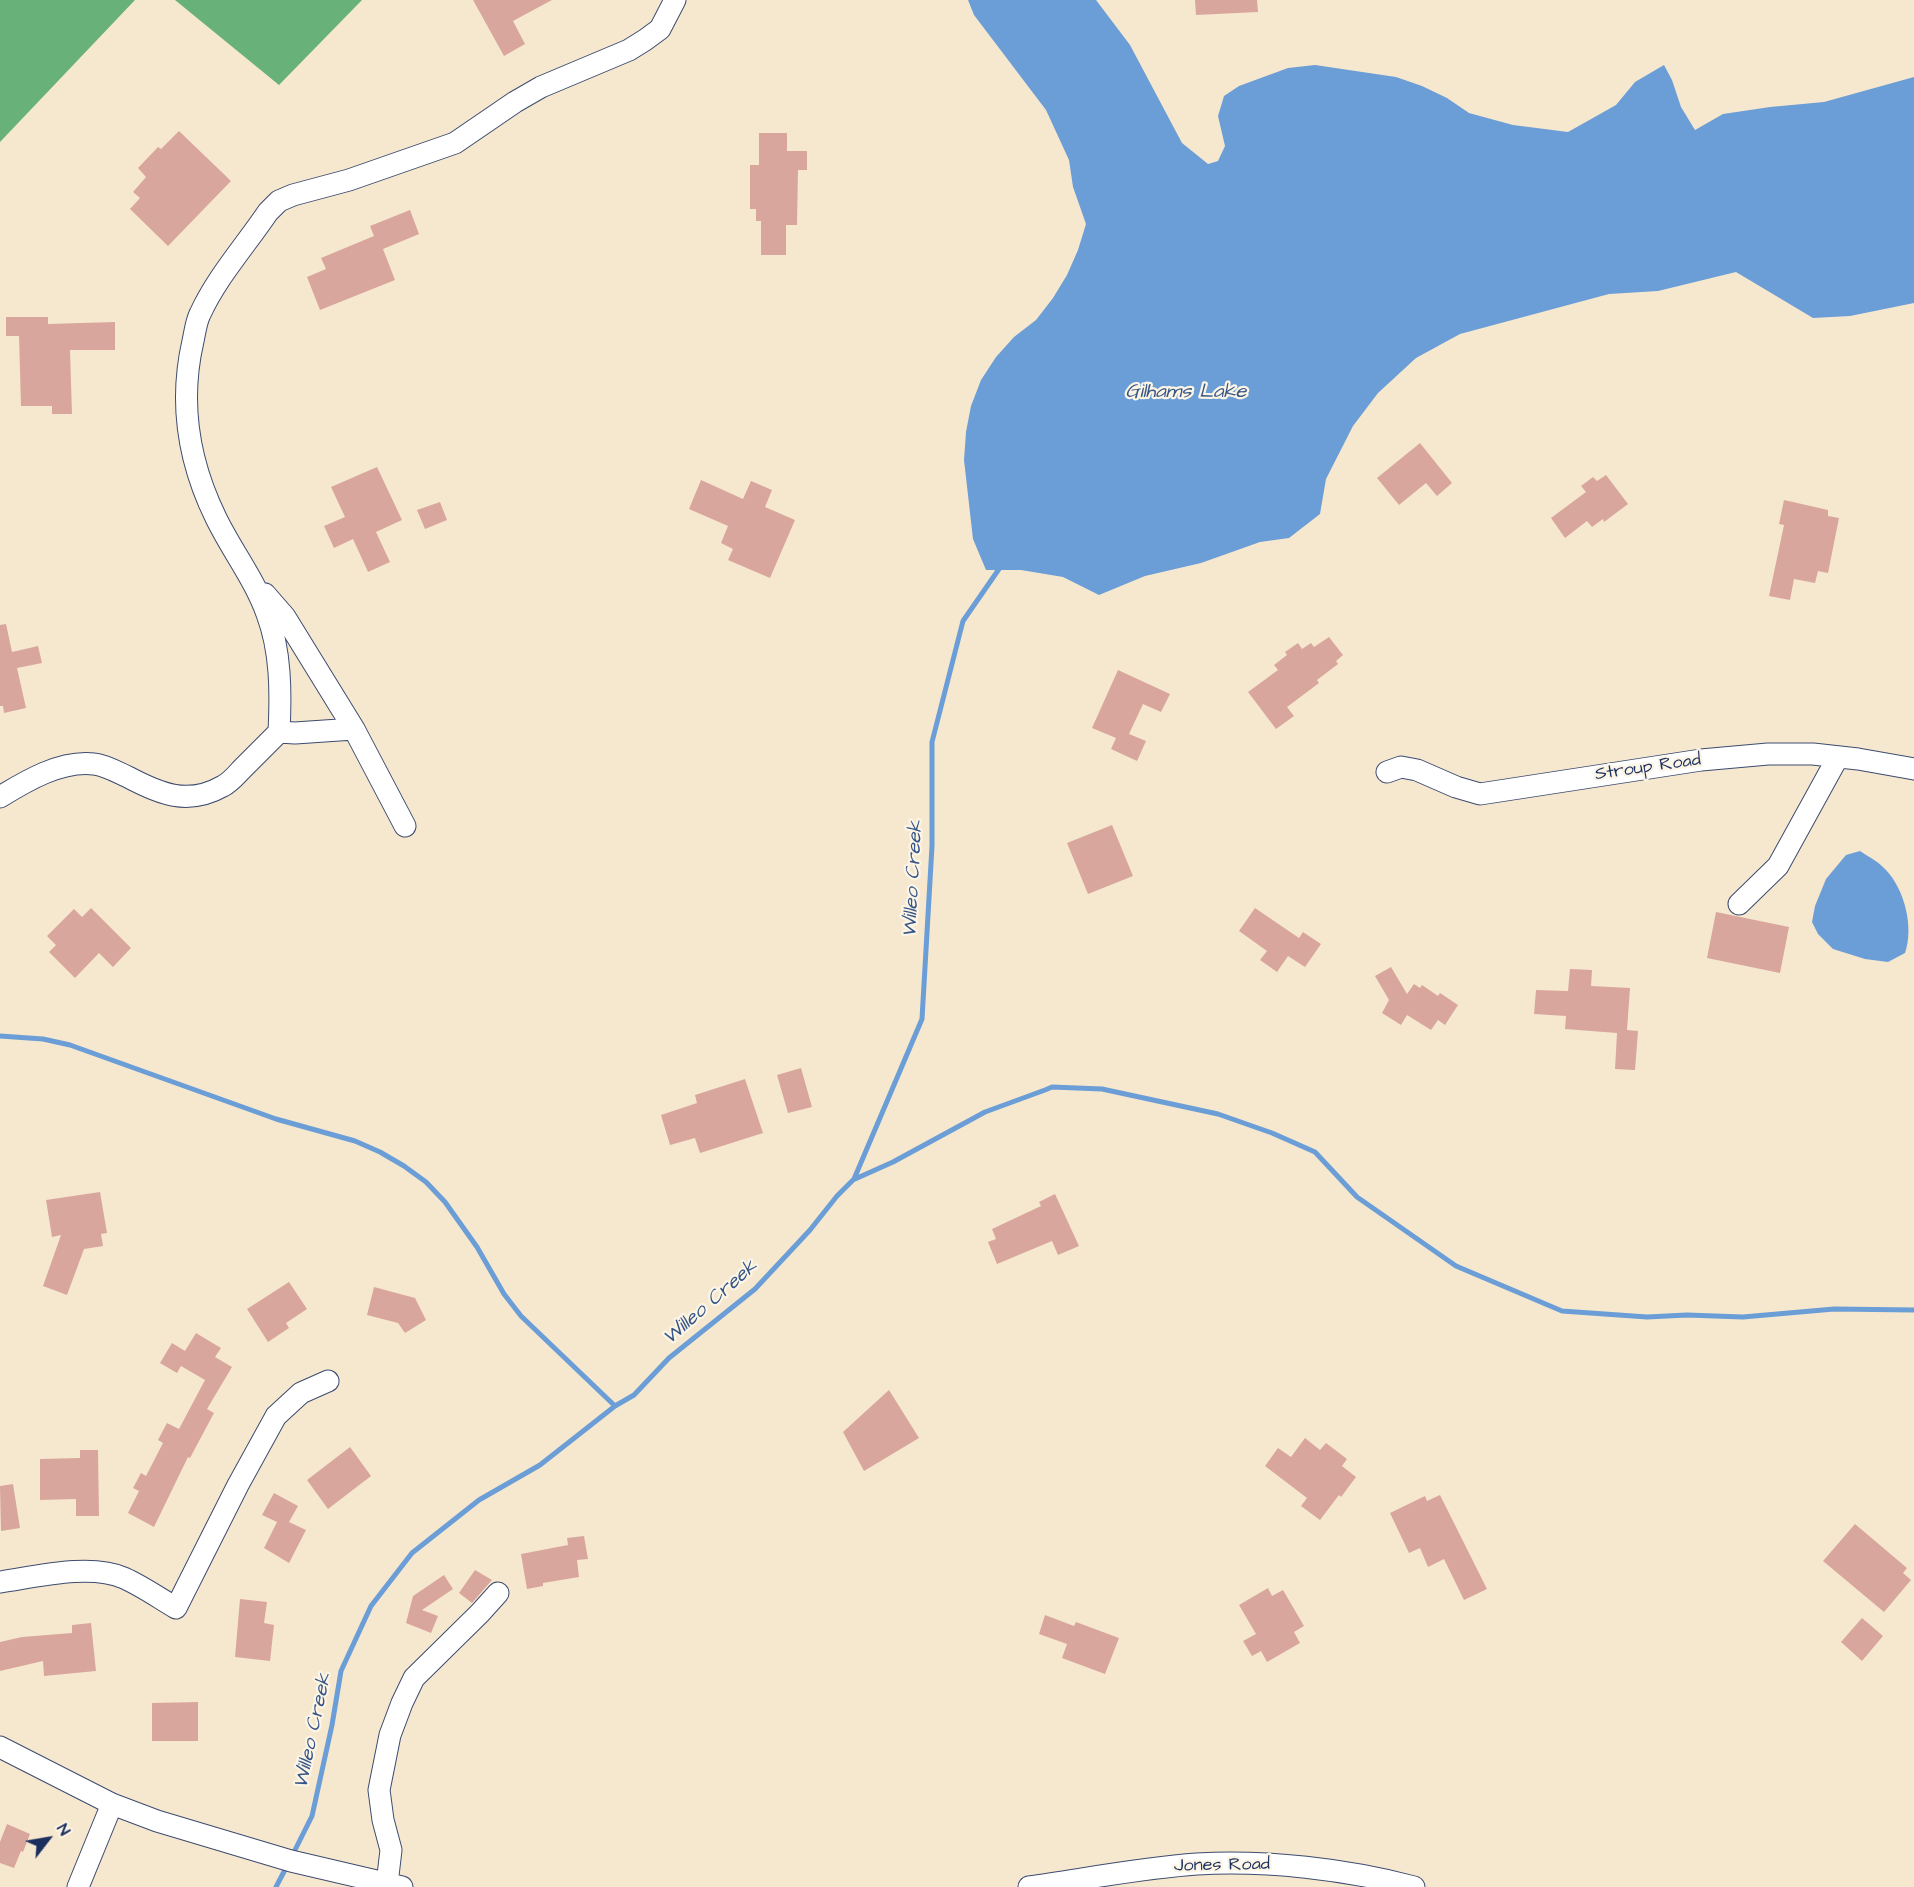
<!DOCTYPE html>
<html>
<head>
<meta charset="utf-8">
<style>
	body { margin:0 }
	#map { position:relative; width:1914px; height:1887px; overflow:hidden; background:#f6e8cf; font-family:"Architects Daughter",sans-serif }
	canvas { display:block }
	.north { position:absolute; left:18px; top:1809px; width:60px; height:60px; -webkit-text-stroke:4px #fcf5e5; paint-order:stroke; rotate:59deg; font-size:16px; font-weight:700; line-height:24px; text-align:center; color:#1b2f5e }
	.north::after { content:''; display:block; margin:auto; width:21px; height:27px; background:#1b2f5e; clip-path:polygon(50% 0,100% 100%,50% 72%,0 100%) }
</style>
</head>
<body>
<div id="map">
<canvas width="1914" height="1887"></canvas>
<div class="north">N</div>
</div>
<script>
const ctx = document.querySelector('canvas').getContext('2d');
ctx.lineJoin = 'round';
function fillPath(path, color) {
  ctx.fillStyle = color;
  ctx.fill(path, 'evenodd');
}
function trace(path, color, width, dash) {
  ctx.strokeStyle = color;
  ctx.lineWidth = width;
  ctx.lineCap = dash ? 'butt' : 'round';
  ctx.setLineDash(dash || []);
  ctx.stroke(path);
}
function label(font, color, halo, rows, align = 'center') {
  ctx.font = font + ' "Architects Daughter",sans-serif';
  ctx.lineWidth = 4.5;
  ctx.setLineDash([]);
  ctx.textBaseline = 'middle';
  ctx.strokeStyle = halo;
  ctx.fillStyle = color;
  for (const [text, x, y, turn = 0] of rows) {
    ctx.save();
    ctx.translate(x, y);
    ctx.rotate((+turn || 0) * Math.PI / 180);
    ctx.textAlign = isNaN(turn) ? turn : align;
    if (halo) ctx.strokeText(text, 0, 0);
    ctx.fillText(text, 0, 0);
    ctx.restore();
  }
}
const forest = new Path2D(`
	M0,0H135L0,142Z
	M175,0H362L279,85Z`);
const water = new Path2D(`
	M968,0H1096L1130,45L1182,143L1208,164L1218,161L1225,146L1218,116L1224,96L1239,86L1288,68L1315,65L1396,77L1422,86L1447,98L1469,113L1513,125L1568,132L1616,105L1635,82L1664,65L1672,80L1681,107L1695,130L1723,114L1770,107L1824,102L1914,77V303L1850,316L1813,318L1736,272L1658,291L1609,294L1460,334L1416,358L1378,393L1353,426L1326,479L1320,514L1289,538L1260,542L1201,563L1145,576L1099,595L1063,577L1021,570H986L973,539L964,460L966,432L971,406L981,380L996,357L1014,337L1036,320L1053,298L1067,275L1078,250L1086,224L1073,187L1069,160L1046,110L974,15Z
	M1860,851C1869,857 1879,862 1886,870C1905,890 1914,928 1905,953L1888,962L1865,959L1833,949L1818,934L1812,922L1815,906L1826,879L1846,855Z`);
const stream = new Path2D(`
	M0,1036L43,1039L70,1045L276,1119L355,1141L380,1152L404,1166L426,1182L445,1202L477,1247L504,1294L521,1316L615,1406
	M855,1179L893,1162L985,1112L1045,1090L1052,1087L1102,1089L1218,1114L1272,1133L1315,1152L1357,1197L1456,1266L1562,1311L1647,1317L1687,1315L1743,1317L1834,1309L1914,1310
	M292,1856L312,1816L332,1725L341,1671L371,1606L412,1553L479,1500L540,1465L615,1406L634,1395L669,1358L755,1289L810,1230L837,1196L854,1179L922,1019L932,846V742L963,621L999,569
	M276,1887L288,1864`);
const building = new Path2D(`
	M473,0H552L513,21L525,44L504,56Z
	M1195,0H1257L1258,12L1196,15Z
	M179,131L231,181L168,246L130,209L140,198L133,192L146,177L138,168L158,147L161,149Z
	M759,133H787V151H807V170H798L797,225H786V255H761V221H756V209H750V165H759Z
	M410,210L419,234L383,249L395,280L320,310L307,277L326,269L321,258L374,236L370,226Z
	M6,317H48V324L115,322V350H70L72,414H52V406H21L19,336H6Z
	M1420,443L1452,483L1437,496L1426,483L1399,505L1377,478Z
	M377,467L402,520L376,532L390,562L368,572L353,539L334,548L324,526L345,517L331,487Z
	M1606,475L1628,504L1604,522L1603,519L1592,527L1587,521L1565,538L1551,518L1586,492L1581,486L1593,477L1597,481Z
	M701,480L743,499L751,481L772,490L765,507L795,520L770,578L728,560L733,549L721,543L728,526L689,509Z
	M1784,500L1828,510V516L1839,518L1828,573L1818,571L1815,583L1794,579L1790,600L1769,596L1784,525L1779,524Z
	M440,502L447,520L425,529L417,510Z
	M6,624L12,652L38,646L42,663L17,668L26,708L4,713L3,706H0V625Z
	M1329,637L1343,655L1336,661L1338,664L1317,680L1319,683L1287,707L1294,716L1276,729L1248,692L1278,670L1274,665L1287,655L1285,652L1298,643L1302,649L1311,643L1314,647Z
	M1118,670L1170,694L1161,712L1143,704L1129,734L1146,741L1137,761L1111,749L1116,738L1092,728Z
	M1112,825L1133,876L1088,894L1067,843Z
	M91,908L131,948L113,967L99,953L75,978L49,952L56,945L47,936L74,909L82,917Z
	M1255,908L1299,938L1303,932L1321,944L1305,967L1288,956L1277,972L1260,960L1267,951L1239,931Z
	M1716,912L1789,927L1780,973L1707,958Z
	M1391,967L1407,994L1414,984L1420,988L1422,985L1438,996L1440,993L1458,1005L1445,1025L1438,1020L1431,1030L1407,1015L1401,1025L1382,1013L1389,1000L1375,976Z
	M1570,969L1592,970L1591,986L1630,988L1627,1030L1638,1031L1635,1070L1615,1069L1617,1033L1565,1029L1566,1016L1534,1014L1536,990L1568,991Z
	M801,1068L812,1107L788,1113L777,1075Z
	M745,1079L763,1133L700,1153L695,1138L670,1145L661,1115L697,1103L695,1095Z
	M100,1192L107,1233L101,1234L103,1246L84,1249L67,1295L43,1286L61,1235L52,1237L46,1200Z
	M1055,1194L1079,1246L1058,1255L1052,1241L997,1264L988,1242L996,1239L992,1229L1041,1206L1039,1202Z
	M289,1282L307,1309L286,1323L289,1328L268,1342L247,1309Z
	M374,1287L415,1298L426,1320L405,1333L398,1323L367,1315Z
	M196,1333L221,1348L215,1357L232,1367L207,1409L214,1413L190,1458L188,1457L154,1527L128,1513L139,1491L133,1488L141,1473L146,1476L163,1443L158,1440L167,1423L179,1429L205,1380L181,1366L177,1373L160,1363L172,1343L185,1351Z
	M889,1390L919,1438L864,1471L843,1432Z
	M1305,1438L1320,1450L1326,1443L1347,1459L1342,1466L1356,1477L1341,1497L1339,1495L1320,1520L1301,1506L1307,1498L1265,1466L1278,1448L1291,1457Z
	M350,1447L371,1476L328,1509L307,1480Z
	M80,1450H98L99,1516H76V1499L40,1500V1459L80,1458Z
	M13,1484L20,1528L1,1531L0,1486Z
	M274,1493L298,1506L289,1522L306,1530L289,1563L264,1548L277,1522L262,1515Z
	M1440,1495L1487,1589L1464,1600L1444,1559L1428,1567L1420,1548L1409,1553L1390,1513L1425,1496L1427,1501Z
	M1855,1524L1907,1568L1903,1573L1911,1580L1884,1612L1823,1561Z
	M584,1536L588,1559L577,1560L579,1577L543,1583V1586L527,1589L521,1554L568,1545L567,1538Z
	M475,1570L492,1580L472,1603L459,1593Z
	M444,1575L453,1589L422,1610L438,1616L431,1633L406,1623L413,1596Z
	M1268,1588L1272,1596L1283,1590L1304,1626L1294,1632L1300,1643L1267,1662L1261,1651L1252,1656L1243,1641L1256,1634L1239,1605Z
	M240,1599L267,1602L264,1623L274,1625L270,1661L235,1657Z
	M1045,1615L1074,1626L1076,1622L1119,1638L1105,1674L1062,1658L1067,1644L1039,1634Z
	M1862,1618L1883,1636L1862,1661L1841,1642Z
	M91,1623L96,1671L44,1676L43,1661L0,1671V1642L22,1637L72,1633V1625Z
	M198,1702V1741H152V1703Z
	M7,1824L30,1834L23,1852L21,1851L14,1868L0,1863V1842Z`);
const minor = new Path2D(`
	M265,594L285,617L354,729L405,826
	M279,732L295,733L354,729
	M1387,772L1401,767L1417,770L1456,787L1480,794L1701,760L1768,754H1813L1858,759L1914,769
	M0,797C26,781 61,760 94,764C105,765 117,772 128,777C160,794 188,806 223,786C231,782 237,774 243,768C255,756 267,744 279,732C281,693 281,651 267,614C255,580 232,551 216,518C188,461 179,402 193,341C195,332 196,322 200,314C217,277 245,246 268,212L279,201L293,195L349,180L455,143L515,102L541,87L629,50L645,40L660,29L675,0
	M1739,904L1778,866L1838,757
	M0,1582C35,1577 90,1563 124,1578C142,1586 159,1598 176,1608L238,1485L276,1416L301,1393L328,1381
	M0,1747L112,1804L157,1821L291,1861L402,1887
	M387,1884L391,1850L383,1820L379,1790L390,1735L402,1703L414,1678L480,1613L498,1593
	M78,1887L112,1804
	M1029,1887C1085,1879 1141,1868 1197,1864C1266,1860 1346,1869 1414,1887`);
const streetNames = [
	["Stroup Road",1648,768,-8],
	["Jones Road",1222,1866,-1]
];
const waterNames = [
	["Gilhams Lake",1186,393],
	["Willeo Creek",914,879,-87],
	["Willeo Creek",711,1303,-41],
	["Willeo Creek",314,1731,-78]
];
fillPath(forest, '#68b178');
fillPath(water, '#6b9dd6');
trace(stream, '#6b9dd6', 5);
fillPath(building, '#d9a69e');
trace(minor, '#3c4b6f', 23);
trace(minor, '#fff', 21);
label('18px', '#1b2f5e', '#fcf5e5', streetNames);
label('italic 20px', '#375688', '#fcf5e5', waterNames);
</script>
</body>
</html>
